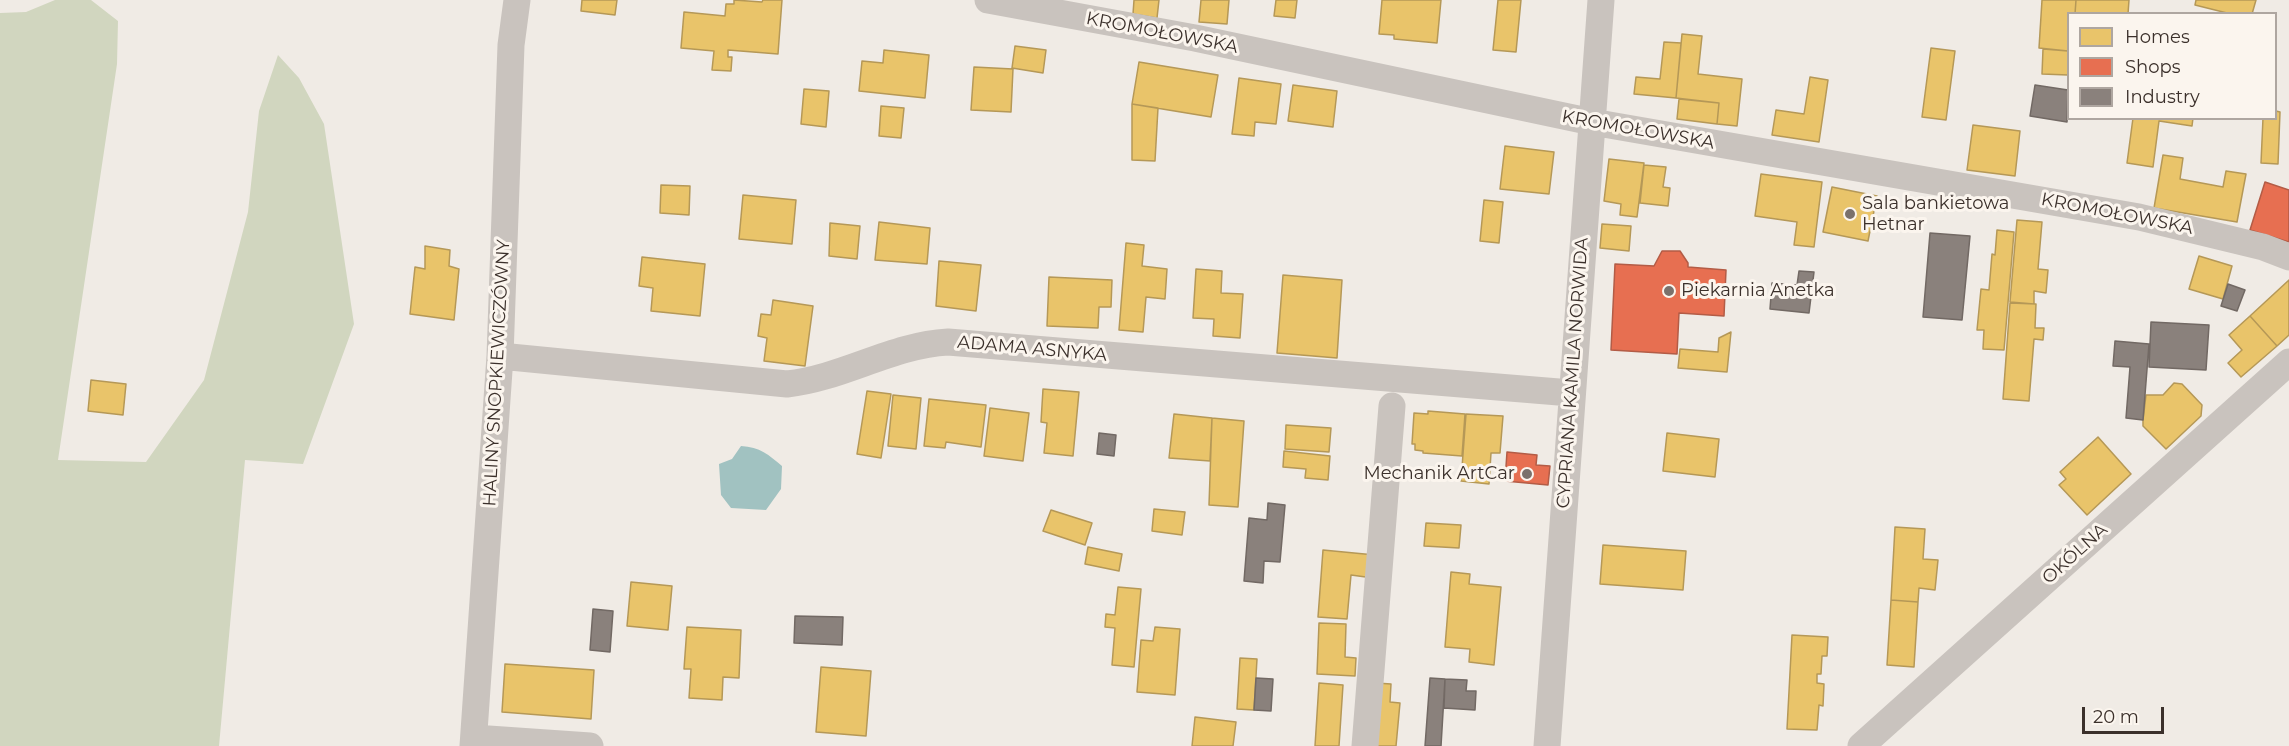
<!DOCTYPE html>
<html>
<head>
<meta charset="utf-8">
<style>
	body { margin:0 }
	#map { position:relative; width:2289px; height:746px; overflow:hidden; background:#f0ebe5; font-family:Montserrat,sans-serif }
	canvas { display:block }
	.legend { position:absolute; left:2067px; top:12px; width:210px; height:108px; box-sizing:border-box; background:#fbf5ee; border:2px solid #aea6a0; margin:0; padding:8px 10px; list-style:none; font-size:18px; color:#3b302b }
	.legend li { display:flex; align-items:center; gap:12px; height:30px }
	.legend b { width:30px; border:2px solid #aea6a0 }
	.scale { position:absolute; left:2082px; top:707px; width:82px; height:27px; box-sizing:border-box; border:3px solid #3b302b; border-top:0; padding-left:8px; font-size:18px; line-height:21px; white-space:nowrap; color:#3b302b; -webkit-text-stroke:4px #fbf5ee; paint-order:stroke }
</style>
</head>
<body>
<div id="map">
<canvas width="2289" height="746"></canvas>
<ul class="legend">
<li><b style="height:16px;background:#e9c46a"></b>Homes</li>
<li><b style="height:16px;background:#e76f51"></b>Shops</li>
<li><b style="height:16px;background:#8a817c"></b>Industry</li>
</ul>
<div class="scale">20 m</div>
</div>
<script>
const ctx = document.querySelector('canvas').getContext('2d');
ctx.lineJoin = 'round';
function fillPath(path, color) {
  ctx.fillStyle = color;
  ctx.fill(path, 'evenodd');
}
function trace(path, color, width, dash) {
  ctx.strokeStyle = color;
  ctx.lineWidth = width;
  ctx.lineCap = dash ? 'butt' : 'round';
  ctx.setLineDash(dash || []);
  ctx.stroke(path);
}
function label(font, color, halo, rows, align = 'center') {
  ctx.font = font + ' Montserrat,sans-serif';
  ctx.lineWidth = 6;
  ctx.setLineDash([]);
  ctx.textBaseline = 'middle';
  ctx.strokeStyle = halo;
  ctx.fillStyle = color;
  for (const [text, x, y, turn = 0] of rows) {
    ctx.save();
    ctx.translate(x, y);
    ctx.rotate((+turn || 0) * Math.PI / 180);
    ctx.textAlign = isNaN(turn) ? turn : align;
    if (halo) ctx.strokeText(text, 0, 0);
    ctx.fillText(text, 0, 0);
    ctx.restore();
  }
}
const green = new Path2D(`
	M55,0H91L118,21L117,64L58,460L146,462L204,380L248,212L259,111L278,55L299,78L324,124L354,324L303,464L245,460L219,746H0V13L26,12Z`);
const water = new Path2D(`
	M741,446C760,447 769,455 782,466L781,489L766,510L731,508L721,495L719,464L732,459Z`);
const homes = new Path2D(`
	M582,0H617L615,15L581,11Z
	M734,0L762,2L763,0H782L778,54L728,50V57H732L731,71L712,70L714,51L681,48L684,12L725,16L726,4H734Z
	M1134,0H1159L1157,18L1133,14Z
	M1201,0H1229L1227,24L1199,22Z
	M1276,0H1297L1295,18L1274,16Z
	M1382,0H1441L1437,43L1394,39V35L1379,34Z
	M1498,0H1521L1516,52L1493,50Z
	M2042,0H2076L2075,14H2068V51L2039,48Z
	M2076,0H2129L2128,14H2075Z
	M2196,0H2256L2252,14H2231L2195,5Z
	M1682,34L1702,36L1698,74L1742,79L1737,126L1717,124L1719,103L1676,98Z
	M1664,42L1681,43L1676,98L1634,94L1636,77L1660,79Z
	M1015,46L1046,50L1043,73L1012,68Z
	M1931,48L1955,51L1946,120L1922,117Z
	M2043,49L2068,51V75L2042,74Z
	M884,50L929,55L925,98L859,91L862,61L883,63Z
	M1139,62L1218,75L1211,117L1132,104Z
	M974,67L1013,69L1011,112L971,110Z
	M1810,77L1828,80L1819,142L1772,135L1776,110L1804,114Z
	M1239,78L1281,84L1276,124L1255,122L1254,136L1232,134Z
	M1293,85L1337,91L1333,127L1288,121Z
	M804,89L829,91L826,127L801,124Z
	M1679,99L1719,103L1717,124L1677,119Z
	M1132,104L1158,108L1155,161L1132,160Z
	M881,106L904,108L901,138L879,136Z
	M2276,111L2280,112L2278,164L2261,163L2263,118H2276Z
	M2133,118H2193L2192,126L2159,121L2153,167L2127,163Z
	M1973,125L2020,131L2015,176L1967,170Z
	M1505,146L1554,152L1549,194L1500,189Z
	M2163,155L2183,158L2180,179L2223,187L2226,171L2246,174L2237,222L2154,208Z
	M1609,159L1644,163L1637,217L1620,215L1621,204L1604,201Z
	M1644,165L1666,167L1663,187L1670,188L1668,206L1640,203Z
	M1761,174L1822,182L1814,247L1794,245L1797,222L1755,216Z
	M661,185L690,186L689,215L660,213Z
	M1832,187L1877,196L1868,241L1823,232Z
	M743,195L796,200L792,244L739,239Z
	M1484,200L1503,202L1499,243L1480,241Z
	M2017,220L2042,222L2038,269L2048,270L2046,293L2034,291V304L2010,302Z
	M879,222L930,228L927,264L875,260Z
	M830,223L860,226L857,259L829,256Z
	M1602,224L1631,226L1629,251L1600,248Z
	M1997,230L2014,232L2004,350L1983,349L1984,330H1977L1981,289L1989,290L1992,254L1995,255Z
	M1126,243L1144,245L1142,266L1167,269L1165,299L1146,297L1143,332L1119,330Z
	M425,246L450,250L449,266L459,269L454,320L410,314L415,267L425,269Z
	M2199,256L2232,266L2223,299L2189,289Z
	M642,257L705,264L700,316L651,311L653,288L639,286Z
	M939,261L981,265L976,311L936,306Z
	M1196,269L1222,271L1221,293L1243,294L1240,338L1213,336L1214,319L1193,318Z
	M1283,275L1342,280L1337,358L1277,353Z
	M1049,277L1112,280L1111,307H1099L1098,328L1047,326Z
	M2289,280V335L2277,346L2250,316Z
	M773,300L813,306L805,366L764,361L767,338L758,336L761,314L771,315Z
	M2010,303L2036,304L2035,328H2044L2043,340L2034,339L2029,401L2003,399Z
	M2250,316L2277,346L2241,377L2228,363L2242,350L2229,335Z
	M1731,332L1727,372L1678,368L1680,349L1718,352L1719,338Z
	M91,380L126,384L123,415L88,411Z
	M2174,383L2182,384L2202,405L2201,416L2166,449L2143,426V420L2146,395H2163Z
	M1043,389L1079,392L1073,456L1044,453L1047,423L1041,422Z
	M867,391L891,394L881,458L857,454Z
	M893,395L921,398L916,449L888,446Z
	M929,399L986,405L981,447L946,442L945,448L924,446Z
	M990,408L1029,413L1023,461L984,456Z
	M1428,411L1465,414L1462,456L1423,453V451L1415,450V444H1412L1414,413L1428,414Z
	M1174,414L1212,418L1210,461L1169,458Z
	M1466,414L1503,416L1500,453H1491L1489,484L1461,481Z
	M1212,418L1244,421L1238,507L1209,505Z
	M1286,425L1331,428L1329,452L1285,449Z
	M1667,433L1719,439L1715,477L1663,471Z
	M2098,437L2131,474L2087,515L2059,485L2066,479L2060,472Z
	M1284,451L1330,456L1328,480L1305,478L1306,469L1283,467Z
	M1154,509L1185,512L1182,535L1152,531Z
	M1051,510L1092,523L1085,545L1043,531Z
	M1426,523L1461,525L1459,548L1424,546Z
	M1895,527L1925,529L1923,559L1938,560L1935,590L1919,588L1918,602L1891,600Z
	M1603,545L1686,551L1683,590L1600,584Z
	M1088,547L1122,554L1119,571L1085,564Z
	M1323,550L1375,555L1373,578L1351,575L1347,619L1318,617Z
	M1451,572L1470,574L1469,584L1501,587L1494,665L1469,662L1470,649L1445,647Z
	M631,582L672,586L668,630L627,626Z
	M1118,587L1141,589L1134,667L1112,665L1115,628L1105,627L1106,614L1115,615Z
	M1891,600L1918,602L1914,667L1887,665Z
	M1319,623L1346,624L1345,657L1356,658L1355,676L1317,674Z
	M687,627L741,630L739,678L723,677L722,700L689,698L691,669H684Z
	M1155,627L1180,629L1175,695L1137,692L1141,640L1153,641Z
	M1792,635L1828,637L1827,656H1822L1821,674H1817V683L1824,684L1823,706L1819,705L1817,730L1787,729Z
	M1240,658L1257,659L1254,710L1237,709Z
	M505,664L594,670L591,719L502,712Z
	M821,667L871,671L866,736L816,732Z
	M1319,683L1343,685L1339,746H1315Z
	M1376,683L1391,684L1390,702L1400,703L1396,746H1370Z
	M1195,717L1236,722L1233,746H1192Z`);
const shops = new Path2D(`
	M2265,182L2289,190V242L2250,230Z
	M1662,251H1680L1688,263V267L1726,270L1724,316L1679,313L1677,354L1611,350L1615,264L1654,266Z
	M1507,452L1537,455L1536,465L1550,466L1548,485L1505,481Z`);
const industry = new Path2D(`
	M2035,85L2068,90L2067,122L2030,116Z
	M1930,233L1970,236L1962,320L1923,317Z
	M1799,271L1814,272L1809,313L1770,309L1772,283L1797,285Z
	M2228,284L2245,290L2237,311L2221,306Z
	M2151,322L2209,325L2206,370L2149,367Z
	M2115,341L2149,344L2143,420L2126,418L2130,367L2113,366Z
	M1099,433L1116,435L1114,456L1097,454Z
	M1268,503L1285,505L1280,562L1264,561L1263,583L1244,581L1249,518L1267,520Z
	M593,609L613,611L610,652L590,650Z
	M795,616L843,617L842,645L794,643Z
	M1256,678L1273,679L1271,711L1254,710Z
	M1430,678L1445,679L1441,746H1425Z
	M1445,679L1467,680L1466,691H1476L1475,710L1444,708Z`);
const minor = new Path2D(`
	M988,0L1195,38L1592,122L2139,217L2263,247L2289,257
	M500,356L787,384C843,378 892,345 948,342L1571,393
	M474,738L590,746
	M473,746L500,356L511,45L517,0
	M1365,746L1392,406
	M1547,746L1601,0
	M1861,746L2289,362`);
const markers = [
	[1850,214,6,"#7a716c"],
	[1669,291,6,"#7a716c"],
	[1527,474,6,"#7a716c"]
];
const streetNames = [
	["KROMOŁOWSKA",1162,33,11],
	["KROMOŁOWSKA",1638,130,10],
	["KROMOŁOWSKA",2117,214,11],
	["ADAMA ASNYKA",1032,349,5],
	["HALINY SNOPKIEWICZÓWNY",497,373,-87],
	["CYPRIANA KAMILA NORWIDA",1573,373,-86],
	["OKÓLNA",2075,554,-42]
];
const poiNames = [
	["Sala bankietowa",1862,204],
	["Hetnar",1862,225],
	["Piekarnia Anetka",1681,291],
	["Mechanik ArtCar",1515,474,"right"]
];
fillPath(green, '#d1d6bf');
fillPath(water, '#a1c2c1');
fillPath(homes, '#e9c46a');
trace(homes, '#b59857', 1.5);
fillPath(shops, '#e76f51');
trace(shops, '#b35c46', 1.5);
fillPath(industry, '#8a817c');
trace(industry, '#726964', 1.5);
trace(minor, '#c9c3be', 27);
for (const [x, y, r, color] of markers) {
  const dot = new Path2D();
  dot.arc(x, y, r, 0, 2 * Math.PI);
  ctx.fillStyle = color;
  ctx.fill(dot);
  trace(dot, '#fbf5ee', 2);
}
label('18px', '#3b302b', '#fbf5ee', streetNames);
label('18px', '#3b302b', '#fbf5ee', poiNames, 'left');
</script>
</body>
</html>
